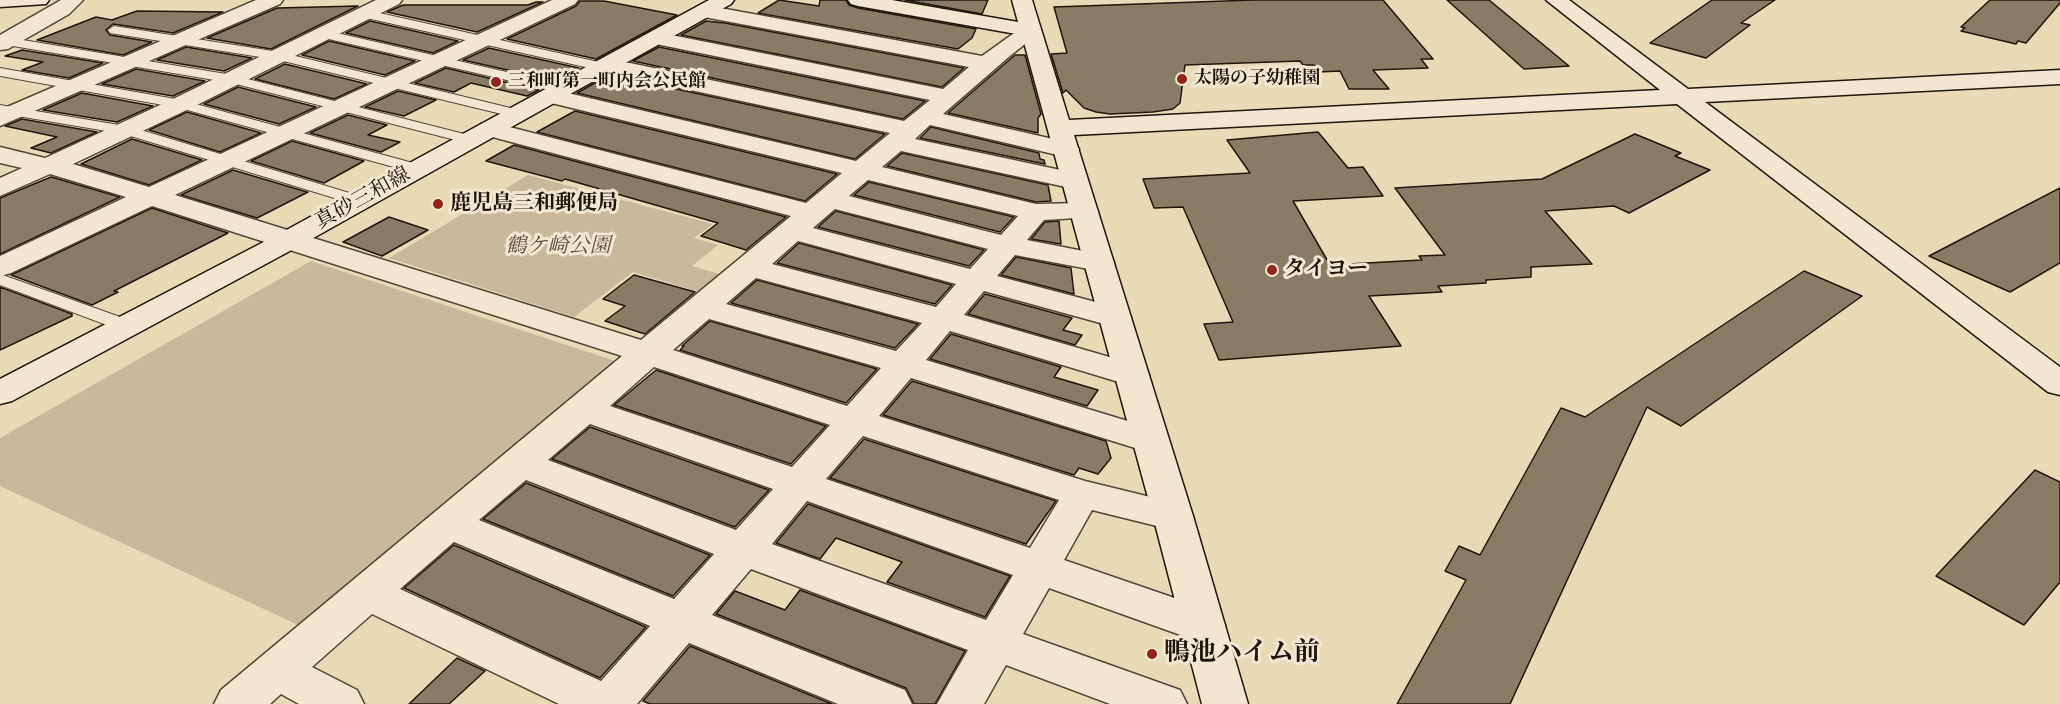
<!DOCTYPE html>
<html>
<head>
<meta charset="utf-8">
<style>
	body { margin:0 }
	canvas { display:block; background:#e9dab6 }
</style>
</head>
<body>
<canvas width="2060" height="704"></canvas>
<script>
const ctx = document.querySelector('canvas').getContext('2d');
ctx.lineJoin = 'round';
function fillPath(path, color) {
  ctx.fillStyle = color;
  ctx.fill(path, 'evenodd');
}
function trace(path, color, width, dash) {
  ctx.strokeStyle = color;
  ctx.lineWidth = width;
  ctx.lineCap = dash ? 'butt' : 'round';
  ctx.setLineDash(dash || []);
  ctx.stroke(path);
}
function label(font, color, halo, rows, align = 'center') {
  ctx.font = font + ' "Libre Bodoni","Noto Serif JP",serif';
  ctx.lineWidth = 6;
  ctx.setLineDash([]);
  ctx.textBaseline = 'middle';
  ctx.strokeStyle = halo;
  ctx.fillStyle = color;
  for (const [text, x, y, turn = 0] of rows) {
    ctx.save();
    ctx.translate(x, y);
    ctx.rotate((+turn || 0) * Math.PI / 180);
    ctx.textAlign = isNaN(turn) ? turn : align;
    if (halo) ctx.strokeText(text, 0, 0);
    ctx.fillText(text, 0, 0);
    ctx.restore();
  }
}
const green = new Path2D(`
	M528,175L713,224L694,238L718,245L692,266L720,274L699,292L633,272L574,317L389,258Z
	M311,261L615,361L298,625L0,486V438Z`);
const pier = new Path2D(`
	M0,0H49L34,15L0,16Z`);
const building = new Path2D(`
	M779,0L819,6L820,0H846L849,5L858,8L976,29L972,38L958,49L758,13Z
	M905,0H988L982,14Z
	M1253,0H1383L1433,59H1421L1428,68L1373,70L1389,89H1349L1340,71L1318,72L1314,65H1303L1300,61L1185,65L1180,103L1173,109L1153,112L1110,114L1096,112L1084,108L1066,90L1063,93L1051,54L1067,53L1054,7Z
	M1447,0H1489L1569,66L1524,69Z
	M1712,0H1775L1741,23L1750,25L1706,58L1650,43Z
	M1990,0H2060V3L2026,43L2018,41L2016,44L1961,31L1965,28L1961,27Z
	M580,1H604L677,15L596,59L507,39L576,6Z
	M536,2H543L477,32L387,12L403,5H528Z
	M358,6L271,49L207,38L277,8Z
	M137,11L223,12L173,33L113,24L106,30L110,35L152,42L123,55L37,40L96,17L112,20Z
	M370,21L458,41L433,53L346,33Z
	M706,21L725,23L964,68L942,87L681,35Z
	M329,41L415,61L385,75L302,55Z
	M186,47L252,58L224,71L157,60Z
	M659,47L925,101L903,119L633,61Z
	M489,48L579,68L556,81L463,60Z
	M22,50L103,63L69,78L22,70L43,62L5,56Z
	M1015,55H1025L1041,114L1038,118V133L948,113Z
	M285,64L367,84L334,99L255,79Z
	M446,68L539,90L527,96L471,83L454,92L415,83Z
	M136,69L205,81L173,96L102,84Z
	M607,76L630,79L885,134L855,159L577,93Z
	M238,87L316,107L279,124L204,104Z
	M398,91L436,100L404,116L365,107Z
	M82,93L153,106L117,122L43,110Z
	M575,111L837,174L805,201L537,132Z
	M187,112L261,133L220,152L149,130Z
	M348,115L387,125L368,135L400,142L381,152L310,133Z
	M22,119L97,132L51,153L31,148L57,137L5,126Z
	M931,127L1039,153L1040,159L1044,160L1045,164L920,138Z
	M1318,132L1348,168L1363,167L1383,196L1293,201L1330,265L1422,260L1419,256L1445,255L1395,188L1542,179L1635,134L1681,153L1675,156L1710,170L1629,213L1614,206L1545,211L1592,264L1531,267V277L1486,280V283L1438,286L1442,292L1369,296L1401,346L1219,360L1204,324L1233,322L1183,207L1154,208L1143,179L1250,173L1227,140Z
	M132,139L202,160L149,185L81,164Z
	M292,141L364,161L324,183L251,161Z
	M514,145L786,217L746,250L701,236L718,223L565,179L562,181L486,161Z
	M902,153L1048,185L1051,201L1036,202L887,166Z
	M233,170L307,192H308L257,218L181,195Z
	M51,177L120,197L0,254V198Z
	M869,182L1014,217L1000,232L854,195Z
	M2060,188V263L2010,292L1929,256Z
	M152,208L228,233L114,291L118,292L92,305L11,275Z
	M836,211L984,250L969,266L818,227Z
	M389,217L428,230L382,256L343,242Z
	M1059,221L1061,244L1031,239L1045,222Z
	M799,243L952,285L935,304L777,263Z
	M1016,257L1071,268L1074,294L1001,275Z
	M1804,271L1862,296L1681,426L1647,407L1510,704H1397L1466,580L1445,571L1459,546L1480,555L1561,408L1585,417Z
	M634,275L695,292L645,334L605,321L625,306L603,299Z
	M757,280L918,324L895,348L731,303Z
	M0,287L72,314V316L0,350Z
	M985,294L1072,318L1063,330L1082,335L1075,345L968,314Z
	M710,321L877,369L846,403L680,350L684,346H682Z
	M951,334L1061,367L1054,377L1098,390L1087,406L930,359Z
	M656,370L826,426L791,464L614,405Z
	M912,381L1106,441L1111,458L1098,474L1079,468L1074,475L883,415Z
	M590,427L769,490L735,527L552,459Z
	M864,439L1056,501L1026,544L830,478Z
	M2035,470L2060,482V582L2024,625L1936,576Z
	M526,483L710,555L673,596L483,519Z
	M808,504L1010,576L985,617L887,582L902,562L836,538L820,559L776,543Z
	M454,545L646,627L600,678L404,588Z
	M800,590L965,651L935,704H914L906,688L716,614L735,591L785,610Z
	M690,646L832,704H650L643,701Z
	M457,658L485,671L449,704H409Z`);
const lane = new Path2D(`
	M366,10L603,63L610,67L603,71L362,17L360,14Z
	M114,26L279,52L523,111L525,114L518,118L279,60L110,33L108,30Z
	M324,30L563,85L570,89L563,93L320,37L318,34L320,31Z
	M5,37L232,75L476,137L478,140L471,144L232,83L1,44L0,39Z
	M0,68L181,100L424,166L427,169L419,174L180,108L0,76Z
	M0,105L131,127L366,198L368,201L366,204H354L124,134L0,113Z
	M0,274L134,322L136,326L134,330H120L0,285Z`);
const street = new Path2D(`
	M61,0H83L69,14L8,49L0,50V35Z
	M256,0H283L280,4L0,126V110Z
	M376,0H402L399,4L189,109L73,164L149,187L552,0H578L575,4L175,195L641,340L791,216L481,134L478,129L481,124L490,122L806,203L842,173L543,101L539,96L543,91L551,89L856,161L890,133L630,77L595,72L592,67L595,62L603,60L630,63L904,121L930,100L656,44L649,42L645,38L649,34L656,32L943,89L969,67L704,17L697,15L694,11L697,7L704,5L982,56L1024,26L1031,24L1038,26L1041,30L1038,34L1011,55L943,114L1075,144L1079,149L1075,154L1066,157L930,125L915,139L1084,175L1088,181L1084,187L1075,189L901,151L882,167L1036,204L1084,203L1094,205L1098,211L1094,217L1044,220L1027,240L1109,256L1114,262L1109,268L1099,271L1015,255L997,276L1126,310L1131,317L1126,324L1115,327L984,291L964,315L1144,367L1149,375L1144,383L1132,386L950,331L926,360L1164,432L1169,441L1164,450L1151,453L911,378L879,416L1085,481L1187,506L1193,516L1187,526L1173,530L1092,510L1064,560L1218,613L1225,625L1218,637L1203,643L1049,588L1023,634L1180,690L1187,704H1110L1006,665L984,704H937L968,650L751,569L712,615L905,690L912,704H838L689,643L637,704H559L372,614L312,667L357,690L364,704H299L281,694L270,704H214L221,690L622,356L152,206L11,273L0,276V256L126,197L50,174L0,196V178L22,168L0,163V147L45,158L173,99ZM868,180L1018,216L1001,235L849,196ZM835,209L988,249L970,269L813,228ZM798,241L956,284L936,307L772,264ZM756,278L922,323L896,351L726,304ZM709,319L881,368L847,406L673,350ZM654,367L830,425L792,467L610,406ZM590,424L773,489L736,530L548,460ZM863,436L1059,500L1030,548L826,479ZM526,480L714,554L674,599L479,520ZM807,501L1013,575L986,620L772,544ZM454,542L650,626L601,681L400,589Z`);
const secondary = new Path2D(`
	M0,0H49L46,4L0,7Z
	M709,0H734L731,4L299,246L12,401L0,404V379L279,234Z
	M848,0H892L1018,22L1012,0H1032L1069,120L1660,90L1546,0H1569L1688,89L2060,70V84L1705,102L2060,367V395L2048,392L1677,104L1074,135L1193,516L1248,704H1202L1153,516L1022,35L858,6L851,4Z`);
const markers = [
	[1182,79,6,"#8f2418"],
	[496,82,6,"#8f2418"],
	[438,204,6,"#8f2418"],
	[1272,270,6,"#8f2418"],
	[1152,654,6,"#8f2418"]
];
const farPoinames = [
	["太陽の子幼稚園",1194,79],
	["三和町第一町内会公民館",508,82]
];
const streetNames = [
	["真砂三和線",363,199,-29]
];
const poiNames = [
	["鹿児島三和郵便局",450,204],
	["タイヨー",1284,270]
];
const parkNames = [
	["鶴ケ崎公園",558,247]
];
const nearPoinames = [
	["鴨池ハイム前",1164,654]
];
fillPath(green, '#c7b999');
fillPath(pier, '#e9dab6');
fillPath(building, '#887c64');
trace(building, '#1f160c', 1.5);
trace(lane, '#524736', 2);
trace(street, '#524736', 3);
trace(secondary, '#1f160c', 3);
fillPath(lane, '#f1e7d0');
fillPath(street, '#f1e7d0');
fillPath(secondary, '#f1e7d0');
for (const [x, y, r, color] of markers) {
  const dot = new Path2D();
  dot.arc(x, y, r, 0, 2 * Math.PI);
  ctx.fillStyle = color;
  ctx.fill(dot);
  trace(dot, '#f1e7d0', 2);
}
label('bold 18px', '#1f160c', '#f1e7d0', farPoinames, 'left');
label('21px', '#1f160c', '#f1e7d0', streetNames);
label('bold 21px', '#1f160c', '#f1e7d0', poiNames, 'left');
label('italic 21px', '#5a4f3d', '#f1e7d0', parkNames);
label('bold 26px', '#1f160c', '#f1e7d0', nearPoinames, 'left');
</script>
</body>
</html>
